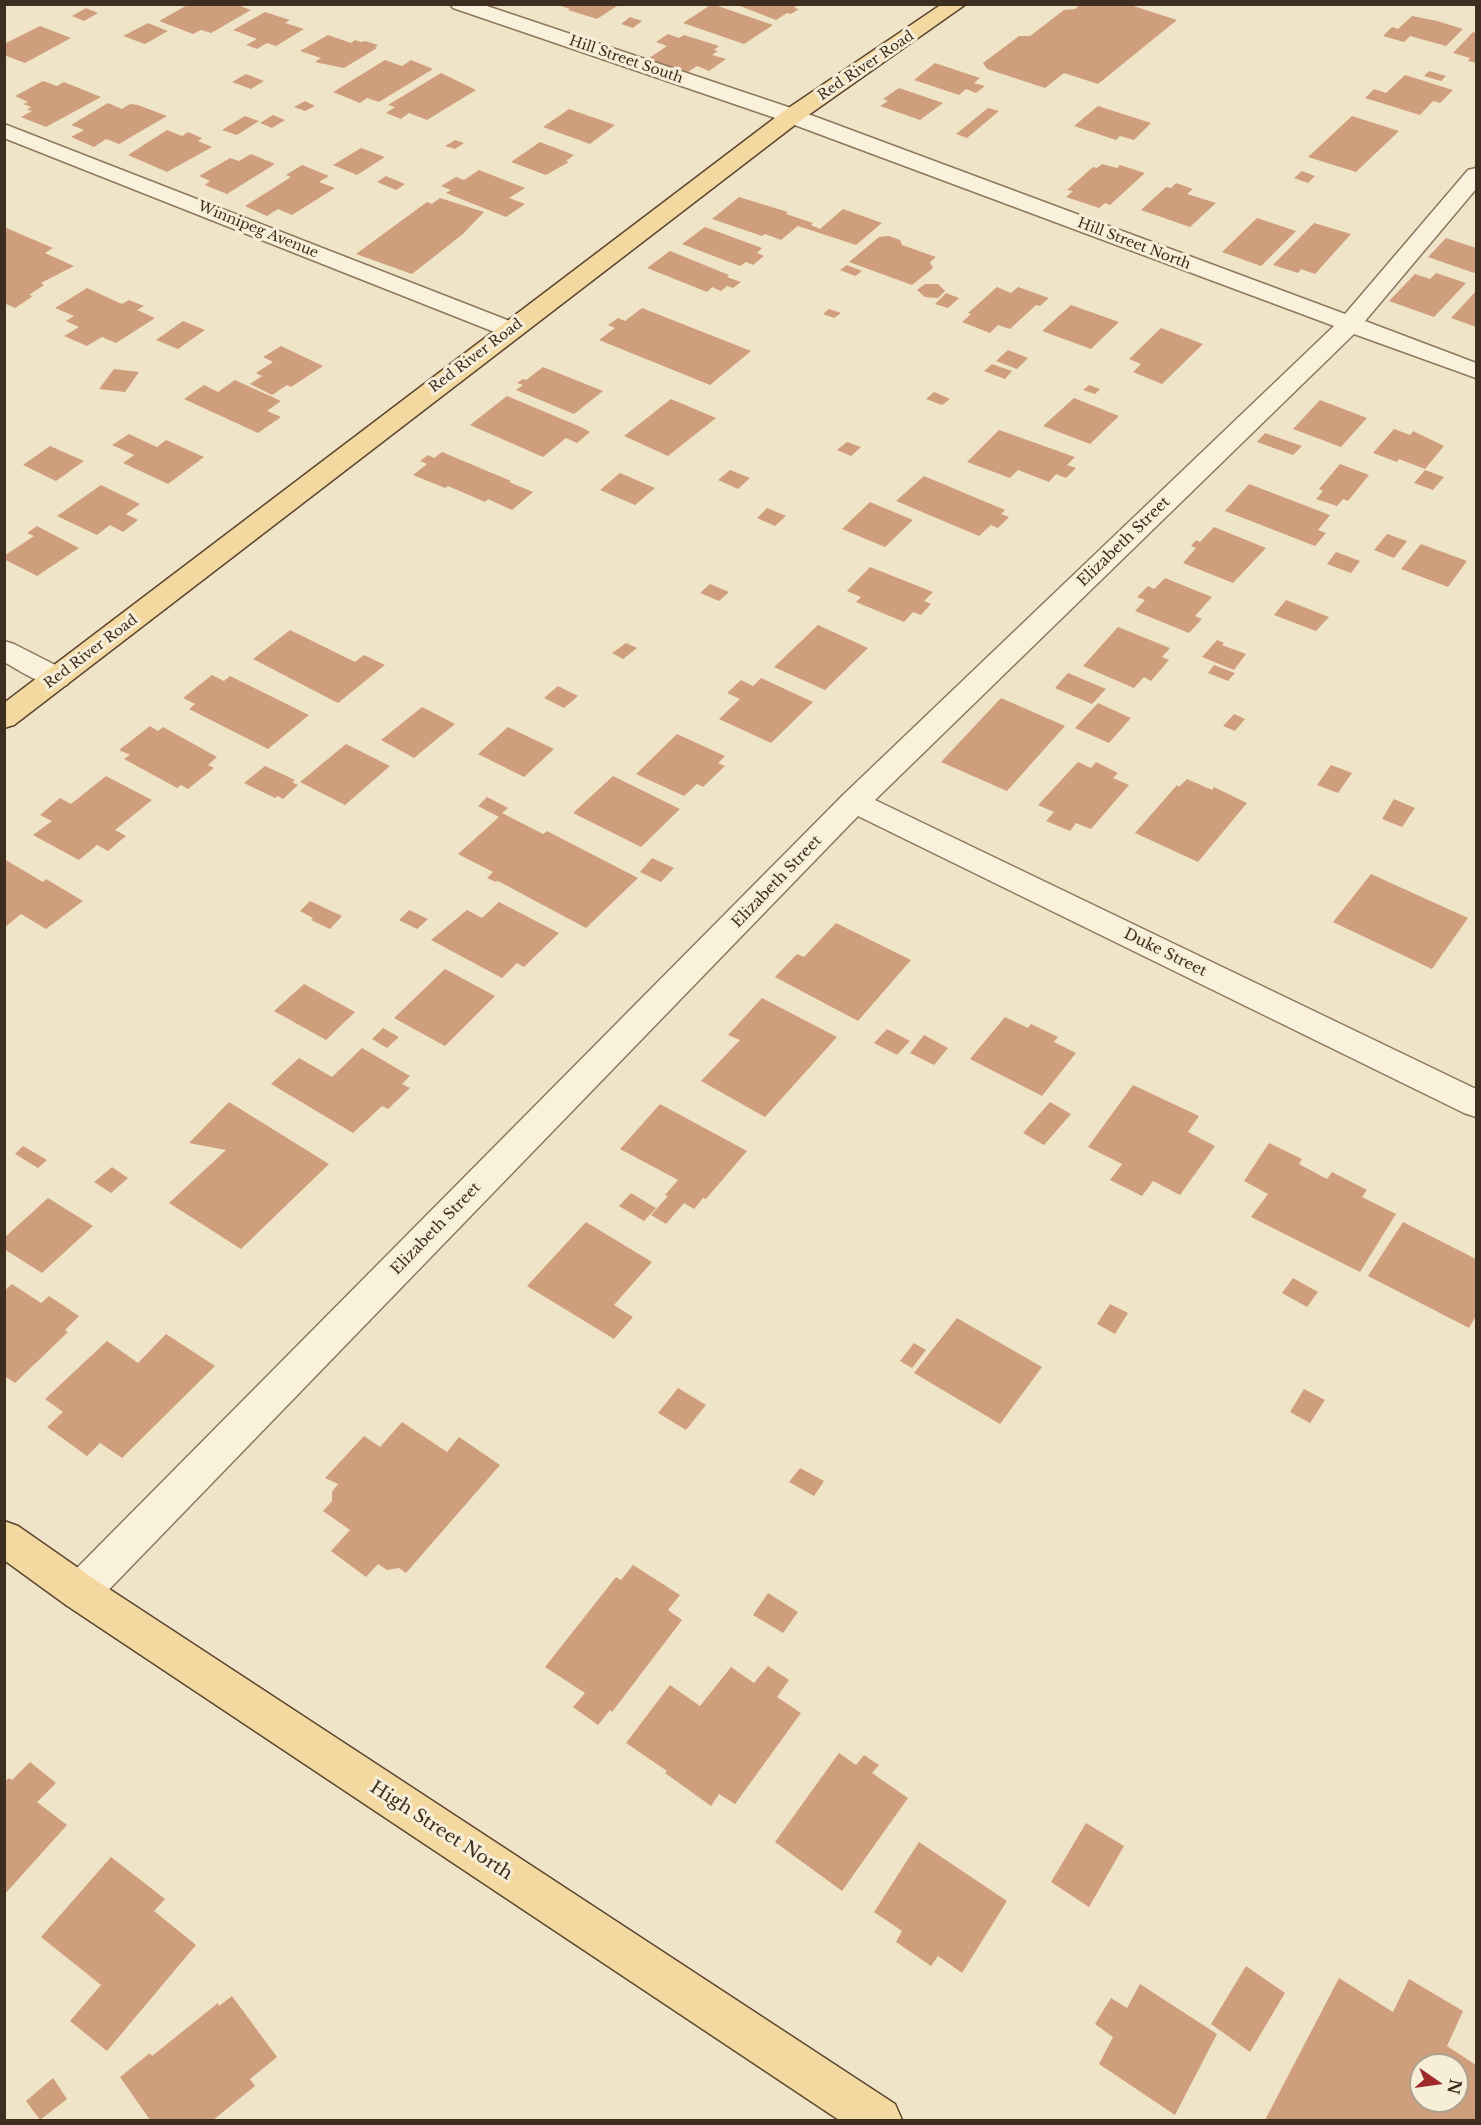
<!DOCTYPE html>
<html>
<head>
<meta charset="utf-8">
<style>
	body { margin:0 }
	#map { position:relative; width:1481px; height:2125px; overflow:hidden; background:#f0e4c8; font-family:"Libre Baskerville",serif }
	canvas { display:block }
	.frame { position:absolute; inset:0; border:6px solid #3d2e20; pointer-events:none }
	.north { position:absolute; left:1409px; top:2053px; width:60px; height:60px; box-sizing:border-box; background:#f7eed8; border:2px solid #ada18e; border-radius:50%; rotate:103deg; font-size:16px; font-weight:700; line-height:24px; text-align:center; color:#3d2e20 }
	.north::after { content:''; display:block; margin:auto; width:21px; height:27px; background:#9e2a2b; clip-path:polygon(50% 0,100% 100%,50% 72%,0 100%) }
</style>
</head>
<body>
<div id="map">
<canvas width="1481" height="2125"></canvas>
<div class="frame"></div>
<div class="north">N</div>
</div>
<script>
const ctx = document.querySelector('canvas').getContext('2d');
ctx.lineJoin = 'round';
function fillPath(path, color) {
  ctx.fillStyle = color;
  ctx.fill(path, 'evenodd');
}
function trace(path, color, width, dash) {
  ctx.strokeStyle = color;
  ctx.lineWidth = width;
  ctx.lineCap = dash ? 'butt' : 'round';
  ctx.setLineDash(dash || []);
  ctx.stroke(path);
}
function label(font, color, halo, rows, align = 'center') {
  ctx.font = font + ' "Libre Baskerville",serif';
  ctx.lineWidth = 6;
  ctx.setLineDash([]);
  ctx.textBaseline = 'middle';
  ctx.strokeStyle = halo;
  ctx.fillStyle = color;
  for (const [text, x, y, turn = 0] of rows) {
    ctx.save();
    ctx.translate(x, y);
    ctx.rotate((+turn || 0) * Math.PI / 180);
    ctx.textAlign = isNaN(turn) ? turn : align;
    if (halo) ctx.strokeText(text, 0, 0);
    ctx.fillText(text, 0, 0);
    ctx.restore();
  }
}
const building = new Path2D(`
	M189,4H235L251,10L211,33L201,30L193,34L159,21Z
	M620,4L597,19L568,10L570,9L558,5Z
	M712,4L773,25L744,44L683,23Z
	M735,4H799L794,8L799,9L791,14L787,13L776,20Z
	M1081,4H1127L1177,20L1098,84L1064,73L1045,88L987,69L983,63L1019,36H1030L1064,10L1075,9Z
	M86,8L98,13L84,21L72,16Z
	M265,12L290,20L285,23L304,29L276,46L267,43L257,49L246,45L257,39L233,30Z
	M1412,16L1437,21L1463,29L1446,46L1410,36L1404,42L1383,36L1392,27L1398,29Z
	M630,17L642,21L633,28L621,24Z
	M148,23L168,31L145,44L123,36Z
	M40,26L71,38L25,63L4,55V44Z
	M1473,32L1476,33V63L1468,61L1470,58L1453,53Z
	M668,34L679,38L684,35L719,46L714,50L718,51L712,55L726,59L709,71L697,66L688,72L679,69L675,71L652,63L656,60L649,58L667,46L656,42Z
	M328,35L351,43L355,40L361,42L365,41L378,45L375,47L377,48L344,68L315,62L321,58L300,51Z
	M385,60L402,66L411,60L433,69L379,102L367,98L360,103L333,92Z
	M935,63L980,78L974,83L985,86L976,93L966,89L959,95L914,80Z
	M1429,71L1446,76L1441,81L1424,76Z
	M441,73L476,90L427,120L409,113L401,119L386,113L395,107L388,105Z
	M246,74L264,81L251,89L232,82Z
	M1405,75L1453,90L1440,103L1433,101L1420,115L1365,98L1374,89L1386,93Z
	M43,81L57,86L64,82L101,97L46,127L21,117L32,111L27,110L31,107L23,104L28,102L15,96Z
	M899,88L943,103L920,120L880,106L888,101L883,99Z
	M305,101L315,106L305,111L294,107Z
	M108,103L122,109L130,104L138,105L167,116L119,144L106,139L94,147L71,137L84,130L71,125Z
	M1098,106L1151,123L1134,140L1120,136L1116,140L1074,126Z
	M988,108L999,111L967,138L956,134Z
	M569,109L615,125L590,144L543,127Z
	M273,115L285,120L272,128L260,123Z
	M245,116L259,121L237,135L222,130Z
	M1352,116L1399,131L1356,172L1308,157Z
	M167,130L182,136L188,132L202,138L198,141L212,147L167,172L128,155Z
	M455,140L464,143L455,149L445,146Z
	M540,142L574,155L566,161L569,162L546,175L511,162Z
	M361,148L385,157L357,175L333,165Z
	M251,154L275,164L227,194L205,185L210,181L199,176L230,158L239,161Z
	M1102,164L1117,168L1120,165L1145,173L1110,205L1105,203L1099,208L1066,197L1073,191L1067,190L1093,167L1097,168Z
	M302,165L329,176L319,182L335,188L292,215L278,209L267,216L245,206L291,177L286,175Z
	M479,170L525,188L509,198L525,204L506,217L446,193L451,190L441,186L456,177L464,180Z
	M1302,171L1315,176L1308,183L1294,178Z
	M386,176L405,184L396,190L377,182Z
	M1176,183L1193,189L1187,194L1216,203L1190,227L1141,210L1166,187L1171,188Z
	M739,197L788,212L786,214L813,223L811,225L820,229L843,209L882,223L856,245L798,226L781,240L765,234L762,236L712,219Z
	M440,198L484,212L463,234L412,274L356,254L427,202L432,204Z
	M1257,218L1296,231L1261,266L1222,252Z
	M1314,223L1351,234L1315,274L1301,269L1298,273L1273,265Z
	M4,227L53,248L45,253L74,266L41,283L44,285L29,295L33,296L15,308L4,303Z
	M705,227L762,248L757,253L764,256L753,265L746,262L740,266L682,244Z
	M889,236L900,240L902,245L936,257L930,262L933,268L912,285L849,262L879,237Z
	M1446,238L1476,248V271L1474,273L1428,257Z
	M670,251L729,275L727,277L741,282L733,288L727,286L721,291L712,287L707,292L647,268Z
	M847,265L862,271L855,276L840,270Z
	M1436,273L1466,283L1434,317L1389,301L1415,274L1430,279Z
	M925,284H938L945,291L938,298L925,297L917,290Z
	M997,287L1011,293L1018,287L1049,298L1040,306L1036,305L1010,329L998,325L990,333L962,322L971,314L968,313Z
	M87,288L122,304L129,300L144,306L137,310L155,318L116,343L102,337L87,346L64,336L79,327L66,321L74,316L55,308Z
	M1476,291V327L1451,318Z
	M946,293L959,298L948,308L935,304Z
	M1071,305L1119,322L1091,349L1042,331Z
	M642,308L751,351L710,385L599,340L615,328L608,325L618,318L625,321Z
	M829,309L841,313L834,318L823,314Z
	M183,321L205,330L178,349L156,340Z
	M1161,328L1203,344L1162,384L1133,372L1141,364L1129,359Z
	M281,346L323,366L291,387L287,385L272,395L250,384L262,376L256,373L273,362L263,357Z
	M1008,350L1028,358L1017,369L996,361Z
	M992,364L1012,371L1005,379L984,371Z
	M543,367L603,391L574,414L516,390L523,385L517,383L523,379L526,380Z
	M114,369L139,372L125,392L99,389Z
	M235,380L281,401L267,411L281,417L258,433L184,399L204,385L218,392Z
	M1089,385L1100,389L1095,394L1083,390Z
	M934,392L950,399L942,405L926,399Z
	M507,396L581,427L590,432L577,443L566,438L543,457L470,425Z
	M1074,398L1119,416L1090,444L1043,426Z
	M671,399L716,418L668,456L624,436Z
	M1320,400L1367,418L1341,447L1293,429Z
	M1394,429L1410,435L1413,431L1444,446L1425,469L1399,459L1397,462L1373,453Z
	M999,430L1075,457L1067,465L1076,468L1066,478L1056,474L1049,482L1018,470L1010,478L967,462Z
	M1265,433L1302,446L1293,455L1257,442Z
	M129,434L157,447L166,440L204,457L168,484L123,463L134,455L112,445Z
	M847,442L861,447L851,456L837,450Z
	M50,446L84,461L56,481L23,465Z
	M442,452L511,481L509,482L533,492L512,510L488,499L485,502L448,486L445,488L413,475L427,464L420,461L428,455L434,458Z
	M1340,464L1369,475L1348,501L1343,499L1337,506L1316,499L1323,491L1319,489Z
	M730,470L750,478L738,489L718,480Z
	M1425,470L1444,477L1433,490L1414,483Z
	M620,473L655,488L635,505L600,490Z
	M924,476L1005,510L1001,514L1009,517L998,528L991,525L979,536L896,501Z
	M1249,484L1330,515L1318,530L1326,533L1315,546L1225,511Z
	M101,485L140,504L126,514L138,520L123,532L110,525L97,535L57,516Z
	M870,502L913,520L885,547L842,529Z
	M767,508L786,516L775,526L757,518Z
	M37,526L79,548L37,576L4,559V556L34,536L27,533Z
	M1214,527L1266,548L1233,583L1183,563L1196,548L1191,546L1196,540L1200,542Z
	M1387,534L1407,541L1394,558L1374,550Z
	M1421,544L1467,561L1448,587L1401,569Z
	M1336,552L1360,561L1351,573L1327,564Z
	M870,567L933,592L924,601L931,604L921,615L913,612L904,622L856,602L861,597L847,591Z
	M1165,578L1212,597L1195,616L1202,619L1189,633L1135,611L1145,600L1137,597L1148,586L1154,589Z
	M710,584L729,592L719,601L700,593Z
	M1286,600L1329,617L1316,631L1274,615Z
	M818,625L868,648L825,690L774,667Z
	M1118,627L1170,648L1162,657L1169,660L1151,681L1144,677L1134,688L1083,666Z
	M290,630L355,662L364,655L385,665L338,703L253,659Z
	M1217,640L1224,643L1222,645L1246,654L1234,670L1202,657Z
	M626,643L637,648L623,659L612,653Z
	M1214,665L1235,673L1228,681L1208,673Z
	M1068,673L1106,689L1092,704L1055,688Z
	M212,675L224,681L230,676L309,715L268,749L189,709L195,704L183,698Z
	M761,678L813,702L771,743L719,719L740,699L727,693L741,680L753,686Z
	M558,686L578,696L564,708L544,698Z
	M1001,698L1065,726L1007,791L941,762Z
	M1098,703L1131,718L1109,743L1075,728Z
	M422,707L455,724L414,758L381,740Z
	M1234,714L1245,719L1235,731L1223,726Z
	M150,726L158,731L163,727L217,757L208,765L214,768L188,789L181,785L177,788L124,759L130,755L119,750Z
	M508,727L554,749L524,777L478,754Z
	M677,734L725,756L718,763L725,766L703,787L697,784L684,796L636,774Z
	M346,744L390,766L345,805L300,782Z
	M1078,762L1091,768L1096,762L1118,773L1113,778L1129,785L1091,829L1076,823L1070,831L1046,821L1054,812L1038,805Z
	M1331,765L1352,773L1338,793L1317,785Z
	M265,766L295,780L292,782L298,785L283,799L278,796L275,798L244,783Z
	M106,776L152,800L115,830L126,836L108,851L97,845L79,860L33,835L52,821L40,815L60,798L71,804Z
	M613,776L680,809L641,847L573,813Z
	M1187,779L1212,790L1214,787L1247,803L1198,862L1135,833L1177,785L1179,787Z
	M487,797L508,808L502,813L543,834L547,831L638,878L586,928L498,881L496,882L487,878L493,872L458,854L499,817L478,806Z
	M1394,799L1415,808L1402,827L1382,819Z
	M652,858L674,868L661,882L640,872Z
	M4,859L43,882L46,879L83,901L46,929L21,914L4,928Z
	M1371,874L1468,918L1432,969L1333,922Z
	M310,901L342,916L330,929L311,920L313,918L300,911Z
	M499,902L559,933L524,967L517,963L502,978L431,940L467,910L482,918Z
	M409,910L428,919L417,929L399,920Z
	M836,923L911,960L858,1021L775,977L797,954L804,957Z
	M445,969L495,996L445,1046L394,1018Z
	M304,984L355,1012L326,1040L274,1011Z
	M762,998L837,1037L765,1117L701,1081L740,1040L728,1035Z
	M1005,1017L1028,1028L1031,1024L1058,1037L1054,1042L1076,1053L1042,1096L970,1059Z
	M383,1028L399,1037L387,1048L372,1039Z
	M887,1029L910,1041L897,1055L874,1043Z
	M924,1035L948,1048L934,1065L910,1053Z
	M362,1048L410,1076L402,1084L410,1088L388,1109L382,1106L353,1133L271,1084L299,1058L332,1077Z
	M1133,1085L1199,1116L1188,1132L1215,1146L1180,1195L1153,1181L1142,1196L1110,1180L1122,1164L1088,1147Z
	M229,1102L329,1164L241,1249L169,1203L226,1150L189,1143Z
	M1050,1102L1071,1114L1044,1145L1023,1133Z
	M660,1104L747,1151L706,1199L703,1198L694,1209L684,1203L666,1224L651,1215L668,1196L665,1195L678,1180L620,1149Z
	M1269,1143L1302,1159L1299,1164L1327,1179L1332,1172L1367,1190L1362,1197L1396,1214L1360,1272L1251,1217L1268,1194L1244,1181Z
	M23,1146L47,1160L38,1168L15,1154Z
	M112,1167L128,1178L111,1193L94,1182Z
	M631,1193L656,1208L644,1221L619,1206Z
	M48,1198L93,1226L42,1273L4,1249V1238Z
	M586,1222L652,1262L614,1305L633,1317L614,1339L527,1286Z
	M1403,1222L1476,1259V1316L1469,1328L1368,1276Z
	M1293,1278L1318,1292L1307,1307L1282,1293Z
	M12,1284L41,1303L49,1296L79,1316L65,1330L68,1332L15,1383L4,1376V1291Z
	M1110,1304L1128,1313L1115,1334L1097,1324Z
	M957,1318L1042,1367L1000,1424L914,1373Z
	M166,1334L215,1366L122,1458L100,1443L87,1456L47,1427L63,1412L45,1399L107,1341L138,1363Z
	M914,1343L926,1350L912,1368L900,1361Z
	M678,1388L706,1405L686,1430L658,1413Z
	M1304,1389L1325,1400L1310,1423L1290,1412Z
	M402,1422L447,1452L459,1437L500,1465L406,1573L399,1568L387,1570L378,1564L366,1577L331,1551L350,1530L323,1511L332,1501V1492L338,1484L325,1478L364,1436L380,1447Z
	M800,1468L824,1481L814,1496L789,1482Z
	M633,1565L680,1595L668,1610L682,1620L612,1712L610,1710L598,1725L573,1707L585,1693L545,1667L616,1577L621,1580Z
	M768,1593L798,1612L783,1633L753,1615Z
	M768,1666L789,1680L777,1697L801,1713L735,1804L719,1794L711,1806L665,1773L667,1771L626,1743L670,1685L700,1706L731,1667L754,1683Z
	M839,1753L856,1765L864,1755L879,1765L872,1773L908,1798L842,1891L775,1842Z
	M30,1762L56,1783L37,1802L67,1825L4,1895V1782L9,1778L12,1780Z
	M1086,1823L1124,1846L1089,1907L1051,1882Z
	M919,1842L1007,1901L962,1973L938,1956L931,1966L896,1942L902,1931L874,1912Z
	M111,1857L165,1899L154,1911L196,1945L107,2051L70,2021L101,1985L41,1937Z
	M1246,1966L1285,1993L1250,2052L1211,2024Z
	M1339,1978L1393,2012L1409,1979L1463,2011L1447,2046L1476,2065V2120H1265ZM1421,2065H1457V2101H1421Z
	M1140,1984L1217,2034L1175,2115L1099,2064L1113,2037L1095,2024L1111,1998L1127,2008Z
	M232,1996L277,2057L250,2079L255,2086L213,2120H150L120,2077L150,2053L152,2056L218,2003L219,2006Z
	M53,2078L67,2099L40,2120L26,2101Z`);
const minor = new Path2D(`
	M450,4H481L800,111L1345,314L1468,170L1476,168V189L1365,321L1476,363V378L1354,334L875,800L1476,1089V1117L1464,1113L858,816L94,1605L80,1610L66,1605L60,1592L66,1579L843,795L1334,326L784,121L453,8Z
	M4,124L520,325L523,330L520,335L511,337L502,335L4,138Z
	M4,641L14,644L67,671L71,678L67,685C46,690 23,672 4,662Z`);
const major = new Path2D(`
	M942,4H966L800,121L14,725L4,728V703L784,111Z
	M4,1521L18,1526L94,1579L895,2104L902,2120H839L66,1605L4,1560Z`);
const farStreetnames = [
	["Hill Street South",626,60,19],
	["Red River Road",866,66,-34],
	["Winnipeg Avenue",258,230,22],
	["Hill Street North",1134,244,21],
	["Red River Road",476,356,-37],
	["Red River Road",91,652,-37]
];
const streetNames = [
	["Elizabeth Street",1124,542,-44],
	["Elizabeth Street",777,882,-46],
	["Duke Street",1165,953,26],
	["Elizabeth Street",436,1229,-46]
];
const nearStreetnames = [
	["High Street North",441,1831,33]
];
fillPath(building, '#cf9f7d');
trace(minor, '#8d765c', 3);
trace(major, '#5b4430', 3);
fillPath(minor, '#faf1dc');
fillPath(major, '#f3d9a0');
label('14px', '#3d2e20', '#f7eed8', farStreetnames);
label('15px', '#3d2e20', '#f7eed8', streetNames);
label('18px', '#3d2e20', '#f7eed8', nearStreetnames);
</script>
</body>
</html>
